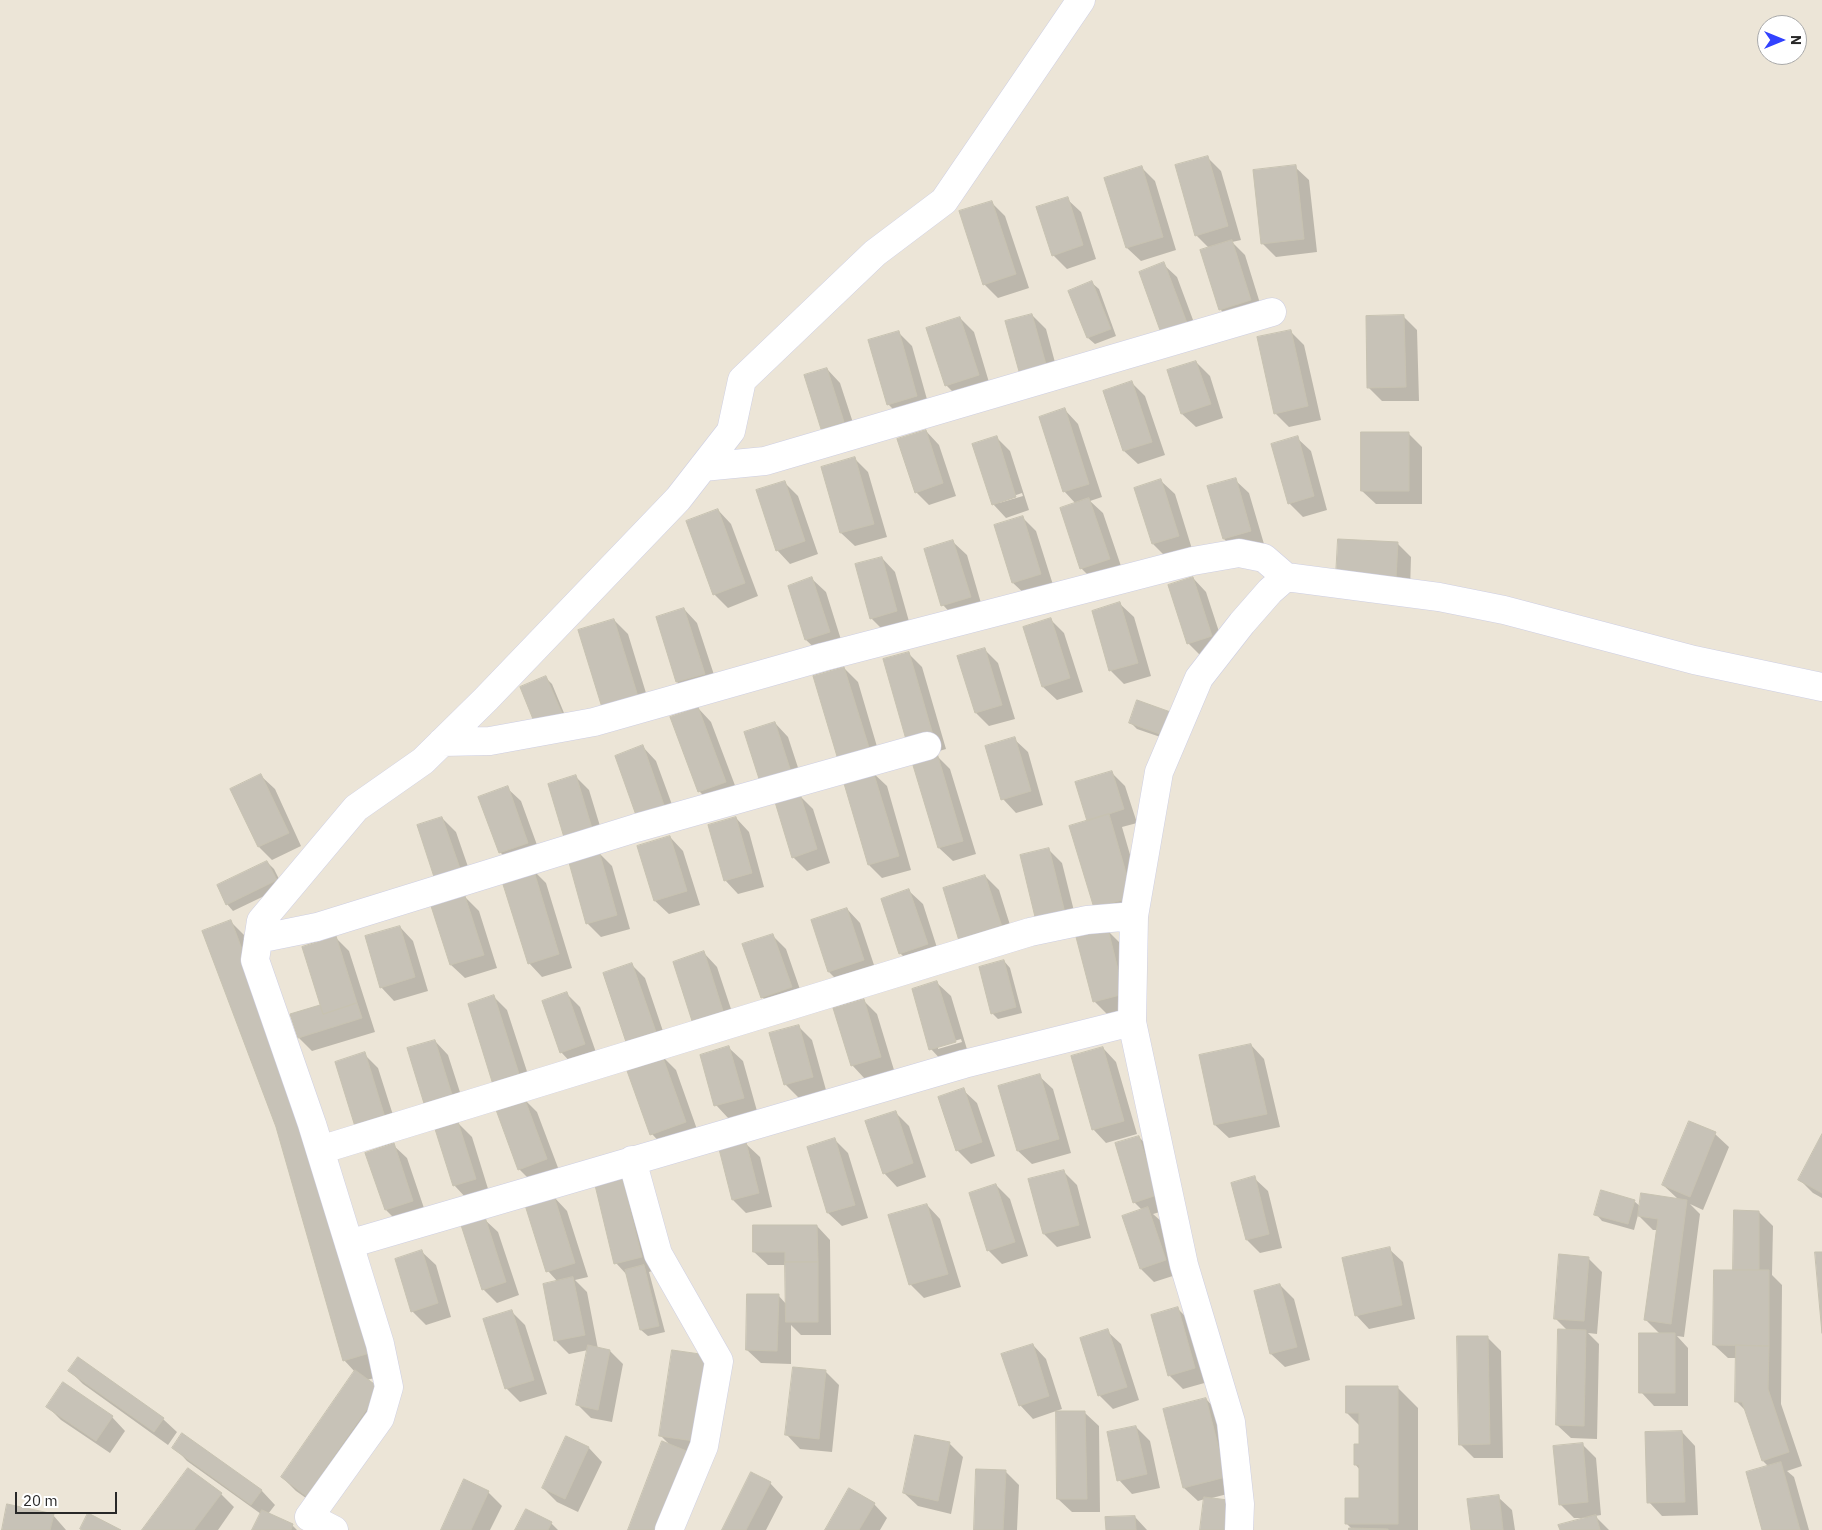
<!DOCTYPE html>
<html>
<head>
<meta charset="utf-8">
<style>
	body { margin:0 }
	#map { position:relative; width:1822px; height:1530px; overflow:hidden; background:#ece5d7; font-family:"IBM Plex Sans",sans-serif }
	canvas { display:block }
	.north { position:absolute; left:1757px; top:15px; width:50px; height:50px; box-sizing:border-box; background:#fff; border:1px solid #a9a9a9; border-radius:50%; rotate:90deg; font-size:14px; font-weight:700; line-height:20px; text-align:center; color:#282828 }
	.north::after { content:''; display:block; margin:auto; width:18px; height:22px; background:#3242ff; clip-path:polygon(50% 0,100% 100%,50% 72%,0 100%) }
	.scale { position:absolute; left:15px; top:1492px; width:102px; height:22px; box-sizing:border-box; border:2px solid #282828; border-top:0; padding-left:6px; font-size:15px; line-height:18px; white-space:nowrap; color:#282828; -webkit-text-stroke:4px #fff; paint-order:stroke }
</style>
</head>
<body>
<div id="map">
<canvas width="1822" height="1530"></canvas>
<div class="north">N</div>
<div class="scale">20 m</div>
</div>
<script>
const ctx = document.querySelector('canvas').getContext('2d');
ctx.lineJoin = 'round';
function fillPath(path, color) {
  ctx.fillStyle = color;
  ctx.fill(path, 'evenodd');
}
function trace(path, color, width, dash) {
  ctx.strokeStyle = color;
  ctx.lineWidth = width;
  ctx.lineCap = dash ? 'butt' : 'round';
  ctx.setLineDash(dash || []);
  ctx.stroke(path);
}
const shadow = new Path2D(`
	M1207,157L1221,171L1241,240L1232,242L1245,255L1263,313L1233,323L1220,309L1209,248L1196,235Z
	M1295,167L1309,180L1317,252L1276,257L1262,243Z
	M1142,168L1155,181L1176,250L1141,261L1127,248L1106,179Z
	M1067,199L1081,212L1096,259L1067,269L1053,255Z
	M991,202L1005,216L1029,288L998,298L984,284Z
	M1163,264L1177,277L1199,336L1176,345Z
	M1092,283L1099,289L1116,336L1095,344L1088,338L1070,291Z
	M1032,315L1046,329L1060,381L1034,388Z
	M1403,316L1417,330L1419,401H1382L1368,387Z
	M960,318L974,332L991,389L960,399L946,385Z
	M1290,331L1304,345L1321,420L1289,427L1275,413Z
	M898,332L912,346L930,410L902,418L888,404Z
	M1196,362L1210,376L1223,418L1196,427L1182,414Z
	M827,369L840,383L857,435L836,442L822,428Z
	M1131,382L1145,396L1165,455L1138,464L1124,451L1104,391Z
	M1065,410L1078,424L1102,497L1090,501L1103,513L1123,572L1095,582L1081,568L1076,504L1064,491Z
	M926,431L939,445L956,496L929,505L916,492Z
	M1408,433L1422,447V504H1376L1362,491Z
	M997,438L1010,451L1029,510L1006,518L993,504ZM1022,493L1023,496L999,503V501Z
	M1297,438L1311,451L1327,510L1303,517L1289,503Z
	M854,458L868,472L887,537L855,546L841,533Z
	M1235,480L1249,493L1264,544L1237,552L1224,539Z
	M1161,481L1175,494L1192,549L1166,557L1153,544Z
	M784,482L798,496L818,554L790,564L777,550Z
	M718,510L731,524L758,596L728,608L714,594Z
	M1023,518L1036,531L1054,588L1027,596L1013,583Z
	M1339,541L1397,543L1411,557L1410,591Z
	M953,542L967,555L983,610L956,619L943,605Z
	M882,558L895,572L910,625L885,632L871,618Z
	M1193,578L1206,592L1225,650L1202,657L1188,643Z
	M812,579L826,592L843,646L820,653L806,640L789,587Z
	M1120,604L1134,617L1151,676L1124,684L1111,671L1093,612Z
	M684,609L697,623L718,687L690,695L677,682Z
	M1050,619L1064,633L1083,692L1057,700L1043,687L1024,627Z
	M614,620L628,634L653,716L619,727Z
	M984,649L998,663L1015,719L989,726L976,713Z
	M908,653L922,667L946,749L922,756Z
	M844,668L858,682L883,767L871,771L887,786L911,870L882,878L869,865Z
	M546,678L552,684L569,725L544,735Z
	M698,708L711,722L739,796L713,805L700,792L672,718Z
	M1182,721L1175,742L1137,729L1131,723Z
	M775,723L788,737L805,789L776,798Z
	M1014,739L1028,752L1043,805L1016,813L1003,799Z
	M643,747L656,761L678,821L652,831Z
	M936,755L950,769L976,854L953,861L939,848Z
	M1111,772L1125,786L1137,823L1122,827L1146,910L1109,921L1089,821Z
	M261,776L275,789L301,846L272,860L259,847Z
	M575,776L589,790L607,849L598,852L612,866L630,929L601,937L587,923Z
	M507,788L521,801L541,856L514,866L500,852Z
	M799,795L813,809L830,863L807,871L793,857Z
	M442,818L456,832L475,887L451,896Z
	M736,818L749,832L764,887L738,894L725,880Z
	M670,837L683,851L700,905L669,914L655,901L638,847Z
	M1048,849L1062,863L1078,927L1051,934Z
	M267,862L274,869L283,887L233,911L227,904Z
	M532,869L546,883L572,968L542,977L529,963Z
	M985,876L999,890L1016,944L975,957Z
	M909,891L923,904L940,957L914,967L900,953Z
	M465,897L479,911L497,968L465,978L451,965Z
	M847,909L860,923L877,974L842,985L829,972L812,921Z
	M231,922L251,942L392,1373L367,1380L380,1390L320,1508L296,1491L282,1477L355,1372L344,1360Z
	M400,927L413,941L428,991L394,1001L381,987Z
	M1107,930L1121,944L1137,1007L1108,1015L1094,1001Z
	M772,935L786,949L804,1001L776,1010L762,997Z
	M336,938L349,951L375,1032L312,1051L299,1038L292,1015L322,1006Z
	M704,953L717,967L737,1027L708,1037Z
	M1004,961L1010,968L1022,1013L998,1019L992,1013Z
	M632,965L645,978L668,1046L628,1042Z
	M937,983L951,996L969,1056L944,1063L931,1049ZM961,1039L962,1042L938,1049V1046Z
	M567,994L580,1007L598,1058L574,1066L561,1052Z
	M494,997L507,1010L534,1093L522,1097L537,1112L560,1173L533,1183L519,1169Z
	M863,1000L877,1014L894,1070L865,1079L852,1065Z
	M798,1026L812,1040L826,1090L799,1098L785,1084Z
	M435,1041L448,1055L467,1114L427,1109Z
	M1251,1045L1264,1059L1280,1127L1229,1138L1215,1125Z
	M729,1048L743,1061L757,1111L729,1119L716,1105Z
	M1103,1048L1116,1062L1137,1134L1106,1143L1093,1129Z
	M364,1054L378,1068L400,1137L372,1146Z
	M662,1056L676,1070L699,1135L665,1148L652,1134L628,1069Z
	M1039,1076L1053,1089L1071,1153L1032,1164L1018,1151Z
	M963,1090L977,1103L995,1156L971,1164L957,1150Z
	M895,1112L909,1126L926,1177L897,1187L884,1173Z
	M458,1123L472,1137L489,1192L467,1199L454,1185Z
	M1715,1134L1729,1147L1703,1210L1690,1204L1700,1214L1684,1337L1677,1336L1688,1348V1406H1654L1641,1392L1660,1334L1646,1320L1657,1230H1653L1638,1215L1634,1230L1602,1221L1596,1214L1634,1201L1641,1207L1678,1199L1663,1185Z
	M1822,1136V1198L1813,1193L1800,1180Z
	M1139,1137L1152,1151L1170,1209L1153,1214L1162,1222L1179,1274L1154,1282L1141,1269L1142,1210L1134,1202Z
	M835,1140L848,1153L868,1218L842,1226L828,1213L809,1148Z
	M746,1144L760,1157L772,1207L746,1213L733,1200Z
	M393,1145L407,1158L426,1214L399,1223L386,1210Z
	M1063,1171L1077,1185L1091,1238L1057,1247L1044,1234Z
	M621,1175L635,1189L655,1270L649,1272L665,1332L648,1336L641,1330L627,1275L616,1263Z
	M1254,1178L1268,1191L1282,1248L1260,1253L1247,1240Z
	M996,1185L1010,1199L1028,1256L1002,1264L988,1250Z
	M554,1197L567,1211L588,1277L575,1280L587,1292L598,1349L610,1351L623,1364L612,1422L591,1418L578,1405L588,1350L569,1354L556,1341L558,1282L548,1271Z
	M927,1205L940,1219L961,1287L924,1298L911,1285L890,1216Z
	M1759,1212L1773,1226L1772,1275L1782,1285L1781,1404L1802,1466L1787,1471L1794,1477L1809,1530H1764L1769,1467L1763,1461L1747,1412L1737,1402V1358H1728L1714,1345L1734,1271Z
	M484,1219L498,1232L519,1295L497,1303L483,1289Z
	M817,1226L830,1240L831,1335H801L791,1325V1364L761,1363L747,1350L778,1295L787,1305V1265H768L754,1252Z
	M1389,1249L1403,1262L1415,1319L1369,1329L1356,1315Z
	M422,1252L436,1265L451,1317L426,1325L412,1311Z
	M1588,1258L1602,1272L1597,1334L1588,1333L1599,1344L1597,1439L1571,1438L1557,1425L1568,1331L1555,1318Z
	M1280,1285L1294,1299L1310,1360L1285,1367L1271,1354Z
	M1178,1309L1191,1322L1208,1382L1183,1389L1169,1375Z
	M511,1311L525,1325L547,1394L520,1402L506,1388Z
	M1107,1331L1121,1344L1139,1400L1113,1409L1099,1395Z
	M1487,1337L1501,1351L1503,1458H1474L1460,1444Z
	M1033,1345L1046,1359L1062,1409L1033,1419L1020,1405Z
	M720,1370L708,1454L687,1451L629,1530L671,1446L660,1435Z
	M70,1371L163,1419L177,1432L168,1445L83,1384Z
	M825,1371L839,1385L832,1452L800,1449L787,1435Z
	M1398,1388L1418,1408V1530H1350L1352,1529L1346,1523L1360,1499V1470L1355,1464L1360,1445V1426L1347,1413Z
	M1206,1399L1219,1413L1239,1491L1208,1499L1201,1530L1205,1499L1198,1501L1184,1488Z
	M48,1407L112,1417L125,1431L110,1453L61,1420Z
	M1085,1413L1099,1426L1100,1512H1072L1058,1499Z
	M1136,1427L1150,1441L1160,1488L1132,1494L1119,1480Z
	M1682,1432L1695,1446L1698,1515L1662,1516L1649,1502Z
	M183,1435L262,1491L275,1505L268,1514L292,1525L297,1530H254L261,1514L187,1461L174,1447Z
	M567,1438L589,1448L602,1462L578,1512L557,1502L543,1488Z
	M949,1443L963,1457L951,1514L918,1506L904,1493Z
	M1582,1444L1596,1458L1601,1515L1595,1516L1609,1530H1561L1589,1518H1574L1560,1504Z
	M1005,1471L1019,1485L1017,1530H975Z
	M770,1483L783,1497L766,1530H723Z
	M488,1492L502,1506L490,1530H442Z
	M221,1494L234,1507L218,1530H144Z
	M1498,1497L1512,1510L1515,1530H1472Z
	M874,1504L887,1518L880,1530H826Z
	M53,1515L66,1530H3Z
	M1135,1517L1147,1530H1107Z
	M551,1523L558,1530H517Z`);
const building = new Path2D(`
	M1208,156L1228,226L1195,236L1175,165Z
	M1296,165L1304,239L1261,244L1253,170Z
	M1142,166L1163,237L1126,248L1104,178Z
	M1068,197L1083,245L1052,256L1036,207Z
	M992,201L1016,274L983,285L959,211Z
	M1232,240L1251,300L1219,310L1200,250Z
	M1164,262L1187,323L1161,333L1139,272Z
	M1092,281L1111,329L1087,338L1068,291Z
	M1032,314L1047,368L1020,375L1005,321Z
	M1404,315L1406,387L1367,388L1366,316Z
	M960,317L979,375L945,386L926,328Z
	M1291,330L1308,406L1274,414L1257,337Z
	M899,331L917,396L887,405L868,340Z
	M1196,361L1211,404L1181,414L1167,370Z
	M827,368L844,422L821,429L804,375Z
	M1132,381L1152,442L1123,451L1103,391Z
	M1065,408L1089,484L1063,492L1039,417Z
	M926,430L943,483L915,493L897,439Z
	M1361,432H1409V491H1361Z
	M997,436L1016,497L992,505L972,444Z
	M1298,436L1314,496L1288,504L1271,444Z
	M855,457L874,524L840,533L821,467Z
	M1236,478L1251,531L1223,539L1207,486Z
	M1161,479L1179,536L1152,544L1134,488Z
	M785,481L805,541L776,551L756,490Z
	M1089,498L1110,559L1080,569L1060,508Z
	M718,509L745,583L713,595L686,521Z
	M1023,516L1041,574L1012,583L994,525Z
	M1338,539L1398,542L1396,578L1336,576Z
	M953,540L971,597L941,606L924,549Z
	M882,557L897,611L870,619L855,564Z
	M812,577L830,632L805,640L788,586Z
	M1193,577L1212,636L1187,644L1168,585Z
	M1120,602L1138,663L1109,671L1092,611Z
	M684,608L705,674L676,682L656,617Z
	M1051,618L1070,678L1042,687L1023,627Z
	M614,619L640,703L604,714L578,630Z
	M985,648L1002,705L975,713L957,656Z
	M909,652L933,735L907,743L883,659Z
	M844,667L871,754L839,763L813,676Z
	M546,676L564,718L537,729L520,687Z
	M1137,700L1176,714L1168,737L1129,723Z
	M698,707L726,782L698,792L670,717Z
	M775,722L792,775L761,785L744,732Z
	M1015,737L1031,791L1001,800L985,746Z
	M643,745L665,808L637,818L615,756Z
	M937,753L963,841L938,848L912,762Z
	M873,771L899,856L868,865L843,780Z
	M1112,771L1124,809L1087,821L1075,782Z
	M261,774L289,833L258,847L230,789Z
	M576,775L594,835L566,844L548,784Z
	M508,786L528,843L499,853L478,797Z
	M800,794L817,849L792,858L775,802Z
	M1109,814L1133,897L1094,908L1069,826Z
	M442,817L462,874L436,883L417,825Z
	M736,817L752,873L724,881L708,825Z
	M670,836L687,891L654,901L637,846Z
	M1049,848L1065,913L1036,921L1020,855Z
	M599,851L617,915L586,924L568,859Z
	M267,861L277,880L226,905L217,885Z
	M533,868L559,954L528,964L501,878Z
	M985,875L1003,930L960,944L943,888Z
	M909,889L928,944L899,954L881,899Z
	M465,896L484,955L450,965L431,906Z
	M847,908L864,960L828,972L811,920Z
	M231,920L305,1116L373,1352L343,1361L276,1127L202,931Z
	M400,926L415,977L380,988L365,936Z
	M1108,929L1124,994L1093,1002L1076,937Z
	M773,934L792,987L761,998L742,944Z
	M336,936L357,1003L323,1014L302,947Z
	M704,951L724,1014L693,1024L673,962Z
	M1004,960L1016,1007L991,1014L979,967Z
	M632,963L656,1032L626,1042L603,973Z
	M937,981L956,1042L929,1050L912,989Z
	M567,992L585,1044L560,1053L542,1001Z
	M494,995L521,1080L494,1088L468,1004Z
	M864,999L881,1057L851,1066L833,1008Z
	M357,1003L362,1018L298,1038L290,1014L320,1005L323,1014Z
	M799,1025L813,1077L784,1085L769,1033Z
	M435,1040L454,1101L426,1110L407,1048Z
	M1251,1044L1267,1114L1214,1125L1199,1055Z
	M729,1046L744,1098L714,1106L700,1055Z
	M1103,1047L1124,1121L1092,1130L1071,1056Z
	M365,1052L387,1124L357,1133L335,1062Z
	M662,1055L686,1122L650,1135L626,1068Z
	M1040,1074L1059,1139L1017,1151L998,1086Z
	M964,1088L982,1142L956,1151L938,1097Z
	M524,1097L547,1159L518,1170L495,1107Z
	M896,1111L913,1163L883,1174L865,1121Z
	M1689,1121L1716,1132L1690,1197L1662,1185Z
	M458,1122L476,1179L453,1186L435,1129Z
	M1822,1134V1193L1798,1180Z
	M1139,1136L1157,1195L1133,1203L1115,1143Z
	M835,1138L855,1205L827,1213L807,1147Z
	M746,1142L759,1193L732,1200L719,1149Z
	M394,1143L413,1201L385,1210L365,1153Z
	M1064,1170L1079,1225L1043,1234L1028,1179Z
	M621,1174L642,1257L614,1264L594,1181Z
	M1255,1176L1269,1234L1246,1240L1231,1183Z
	M996,1184L1015,1242L987,1251L969,1193Z
	M1601,1190L1635,1200L1628,1224L1594,1215Z
	M1641,1193L1687,1200L1671,1324L1644,1320L1658,1219L1638,1216Z
	M554,1196L575,1263L546,1272L525,1205Z
	M927,1204L948,1274L909,1285L888,1215Z
	M1148,1207L1166,1260L1140,1269L1122,1216Z
	M1734,1210L1759,1211V1270H1733Z
	M485,1217L506,1282L482,1290L461,1225Z
	M753,1225H817L818,1262H785V1252H753Z
	M1390,1247L1402,1305L1355,1316L1342,1258Z
	M422,1250L438,1303L411,1312L395,1259Z
	M1815,1252H1822V1333Z
	M1559,1254L1589,1257L1584,1321L1554,1319Z
	M785,1262H818V1322H786Z
	M644,1265L659,1326L640,1330L625,1270Z
	M1714,1270H1769V1346L1713,1345Z
	M573,1277L585,1335L554,1341L543,1284Z
	M1280,1284L1297,1347L1270,1354L1254,1291Z
	M747,1294H779L777,1351L746,1350Z
	M1178,1307L1195,1368L1168,1376L1151,1315Z
	M512,1310L534,1380L505,1389L483,1319Z
	M1108,1329L1127,1387L1098,1396L1080,1338Z
	M1558,1329L1586,1330L1584,1426L1556,1425Z
	M1639,1333H1675V1393H1639Z
	M1457,1336H1488L1490,1444L1459,1445Z
	M1033,1344L1049,1396L1019,1406L1001,1354Z
	M588,1345L610,1350L598,1410L576,1405Z
	M1736,1345L1769,1346L1768,1389L1789,1452L1762,1461L1742,1402H1735Z
	M672,1350L707,1355L694,1441L659,1436Z
	M78,1357L164,1418L154,1432L68,1371Z
	M793,1367L826,1370L819,1439L785,1435Z
	M355,1370L381,1389L306,1496L281,1477Z
	M63,1382L113,1416L96,1441L46,1407Z
	M1346,1386H1398V1524H1345V1498H1359V1465H1354V1444H1359V1413H1346Z
	M1206,1398L1226,1477L1183,1488L1163,1409Z
	M1056,1411H1085L1087,1499H1057Z
	M1136,1426L1147,1474L1117,1481L1107,1432Z
	M1682,1431L1685,1502L1647,1503L1645,1432Z
	M182,1433L262,1490L251,1505L172,1448Z
	M915,1435L950,1442L938,1501L903,1493Z
	M566,1436L589,1447L565,1499L542,1488Z
	M662,1441L689,1452L660,1530H628Z
	M1583,1443L1588,1502L1559,1505L1553,1446Z
	M1781,1462L1800,1530H1762L1746,1472Z
	M188,1468L222,1493L194,1530H142Z
	M976,1469L1006,1470L1003,1530H974Z
	M751,1472L771,1482L746,1530H722Z
	M464,1479L489,1491L471,1530H441Z
	M849,1488L875,1503L859,1530H825Z
	M1499,1495L1503,1530H1471L1467,1499Z
	M1204,1497L1236,1501L1232,1530H1200Z
	M7,1504L54,1514L50,1530H2Z
	M526,1509L552,1522L548,1530H515Z
	M262,1510L293,1524L291,1530H252Z
	M88,1513L121,1530H82L80,1529Z
	M1596,1515L1600,1530H1560L1558,1525Z
	M1135,1516L1136,1530H1106L1105,1517Z
	M1349,1528L1388,1529V1530H1349Z`);
const minor = new Path2D(`
	M703,467L765,461L1272,312
	M442,742L490,741L594,722L823,657L1193,561L1239,553L1264,558L1286,577
	M258,939L317,927L636,828L927,746
	M320,1150L1030,932L1087,920L1134,916
	M632,1160L658,1254L719,1361L704,1446L669,1530
	M349,1244L964,1064L1132,1022
	M334,1530L309,1517L380,1418L389,1387L380,1344L312,1124L255,960L261,921L356,808L423,761L486,699L678,499L731,431L742,380L875,253L944,201L1081,0
	M1239,1530L1240,1504L1231,1422L1184,1265L1132,1022L1134,916L1159,772L1199,678L1242,623L1270,591L1286,577L1439,597L1504,610L1694,660L1822,687`);
fillPath(shadow, '#0003');
fillPath(building, '#c7c2b7');
trace(building, '#c7c2b1', 1);
trace(minor, '#cdcee3', 29);
trace(minor, '#fff', 28);
</script>
</body>
</html>
